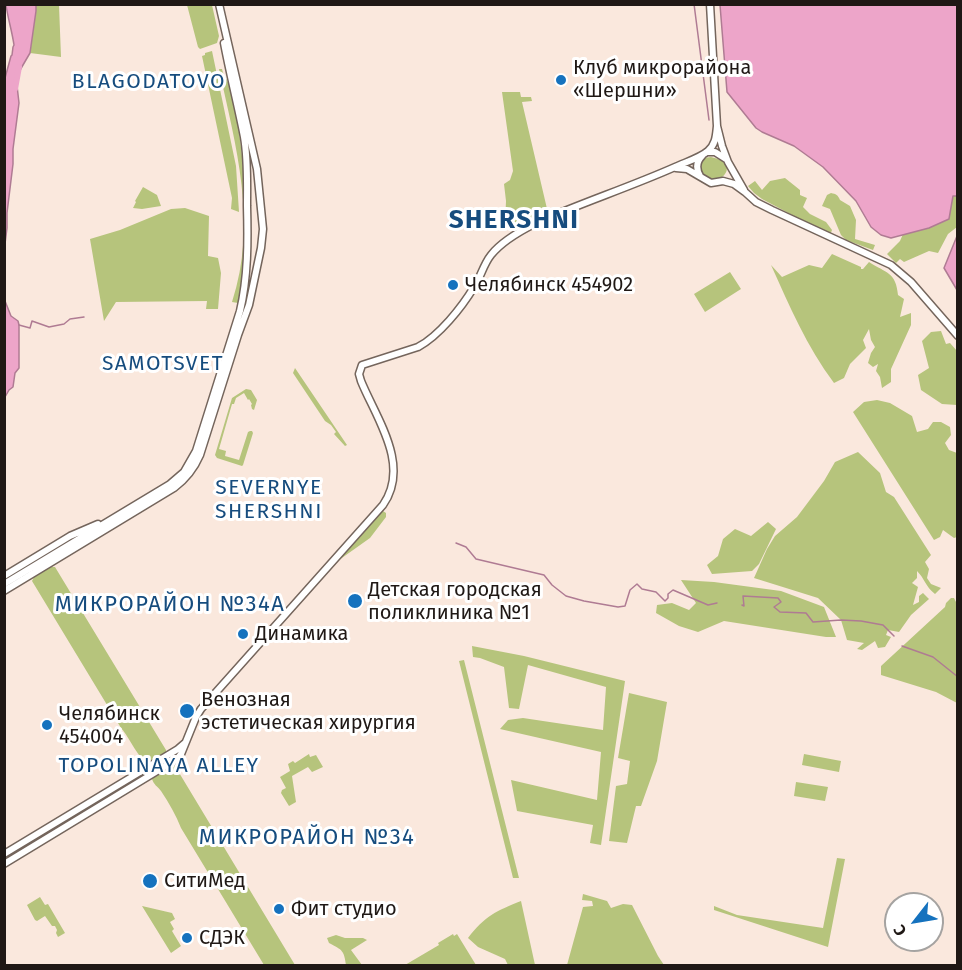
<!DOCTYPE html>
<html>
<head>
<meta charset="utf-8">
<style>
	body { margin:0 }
	#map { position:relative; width:962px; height:970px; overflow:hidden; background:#fae8dd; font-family:"Fira Sans",sans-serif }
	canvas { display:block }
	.frame { position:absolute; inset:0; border:6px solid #1f1815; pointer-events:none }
	.north { position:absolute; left:884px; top:892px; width:60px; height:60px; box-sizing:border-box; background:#fff; border:2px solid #a5a3a1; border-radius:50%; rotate:239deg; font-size:16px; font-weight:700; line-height:24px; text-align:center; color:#1f1815 }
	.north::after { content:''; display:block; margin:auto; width:21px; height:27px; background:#1572be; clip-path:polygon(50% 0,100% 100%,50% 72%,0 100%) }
</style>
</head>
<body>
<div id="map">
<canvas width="962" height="970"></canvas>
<div class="frame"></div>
<div class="north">С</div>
</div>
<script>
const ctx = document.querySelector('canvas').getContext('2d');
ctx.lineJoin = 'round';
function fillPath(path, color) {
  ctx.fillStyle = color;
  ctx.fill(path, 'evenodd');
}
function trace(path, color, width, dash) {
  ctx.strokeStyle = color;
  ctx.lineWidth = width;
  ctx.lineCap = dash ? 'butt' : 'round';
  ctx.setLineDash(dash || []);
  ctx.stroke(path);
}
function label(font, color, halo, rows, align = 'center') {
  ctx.font = font + ' "Fira Sans",sans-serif';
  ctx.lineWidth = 6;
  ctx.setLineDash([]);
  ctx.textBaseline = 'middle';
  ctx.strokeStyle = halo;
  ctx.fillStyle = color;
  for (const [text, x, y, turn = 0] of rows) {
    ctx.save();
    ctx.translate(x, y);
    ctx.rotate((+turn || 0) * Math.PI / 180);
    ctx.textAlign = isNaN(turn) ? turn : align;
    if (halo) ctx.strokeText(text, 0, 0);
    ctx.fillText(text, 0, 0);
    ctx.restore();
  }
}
const green = new Path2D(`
	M36,5H59L61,57L30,53L36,11Z
	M187,5H212L219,36L217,43L200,49L198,47Z
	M212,51L236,166L239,212L231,209L232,198L202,56L205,55V53Z
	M219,69H222C223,75 227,78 229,85C242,131 245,178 245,226C245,252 244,278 238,303L232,302C258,223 236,147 219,69Z
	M502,92H520L521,97H531L532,101L522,102L548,213L525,224H505L506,201L504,184L510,180L513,171Z
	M711,157C750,165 706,199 700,165L703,158Z
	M785,178L800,190V195L807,198L803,207L810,214L826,222L832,230L830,235L762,199L754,193L748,186L755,181L762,190L770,181Z
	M143,187L157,195L161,206L142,209L133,208L136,202L135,201Z
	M831,193C836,194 838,195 840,200L850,206L856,220L855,239L875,245L873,250L846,240L841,235L830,209L822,206L827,195Z
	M953,196H957V227L948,234L938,253L929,251L904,262L900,259L896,263L887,254L900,241L903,234L929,228L950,210Z
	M185,208L209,216L208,256L218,258L221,273L218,309H206L207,301L116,302L104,321L90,239L120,230L171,209Z
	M832,254L861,267V269H863L869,262C886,273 896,272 898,295L904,299L900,317L911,313V325L891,369V382L882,388L880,377L876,371L878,364L873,367L868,363L871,353L875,347L871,340L869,329L863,340L866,348L850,364L844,378L834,383C807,347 789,305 771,265L782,277L809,265L822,268Z
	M730,272L741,289L705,312L694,294Z
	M941,331L946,344L950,343L957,351V405L942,404L921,390L918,375L929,368L922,341L931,332Z
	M295,368L347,445L345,446L334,434L336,432L331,425L325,421L293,373Z
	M246,389L251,390L257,400L254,410L252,409L251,405L252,404L249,399L248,400L244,393L236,398L234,404H232L219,449L226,451L225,456L239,460L248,432L250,431H252L253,433L243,465L242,466L217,458L215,455L232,398Z
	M877,400L890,403L912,416L917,432L928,429L933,422H941L950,427L951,435L945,443L949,450L957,453V537L954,538L943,530L940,537L934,540L853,412L864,402Z
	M858,452L880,473L886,492L894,497L931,555L925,562L929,569L927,578L931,584L941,588L935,594C925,586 925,579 917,571V578L912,583L918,587L913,605L919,602V596L923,593L929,599L911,615L899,632L888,630L886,635L891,637L885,647L878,648L875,641L862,650L857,649L864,643L847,640L841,620L818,598L754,578L767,549L775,536L797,517L824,481L835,462Z
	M383,511L386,513V517L370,538L339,560Z
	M768,522L776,529L759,564L752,571L712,574L707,565L718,556L723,539L735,529L751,536Z
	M51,567H55L166,750V753L149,764C138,759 130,738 121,728L32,581L34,577Z
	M681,580L714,582L781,591L824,607L836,637H826L724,621L698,632L679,626L656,613L657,605L672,603L689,610L696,603Z
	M951,598H954L957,604V703L936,692L881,675V666L945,607L946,603Z
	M472,646L524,656L625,681L601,845L590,843L593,825L517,811L511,780L597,800L601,752L500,729L508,720L523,718L603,730L606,687L528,665L519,709L509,708L504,667L480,658L473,657Z
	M464,660L519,878H513L459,661Z
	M629,693L667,702L657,761L641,806H636L627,843L609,841L616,786L627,784L630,761L618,758Z
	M309,754L310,757L316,755L323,767L312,772L308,767L292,776L296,802L289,806L281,793L282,790L286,788L280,777L290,771L288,764L293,761L295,763Z
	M804,754L841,761L839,772L802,765Z
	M170,766H175L295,965H264L181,828C176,815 169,803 161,791C157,786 154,785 152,779L155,775Z
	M796,782L828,787L825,801L794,796Z
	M837,858L845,859L828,947L714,910V906L737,915L823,928Z
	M583,894L607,901L611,908L623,904L632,905L658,956L664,965H567L583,907L593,906L592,901L582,900Z
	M40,897L45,905L48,904L65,933L58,937L56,933L57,930L55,926H52L45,916L37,921L35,920L27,905Z
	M521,901L535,965H508L505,959L478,947L468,938C485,916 496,911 521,901Z
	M142,906L172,913L175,919L170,922L174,929L172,931L181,946L171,953Z
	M453,934L454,936L457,934L476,965H405L439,945L438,943Z
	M336,935L345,938H363L367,940L351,950L362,965H346C344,951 343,950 329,943L327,938Z`);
const water = new Path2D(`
	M6,5H36V11L30,53L16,77L19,103L13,149V164L7,213V228L5,244V78L11,56L12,55L13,47L14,45C12,31 8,19 6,5Z
	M720,5H957L958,196H953L949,219L929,228L891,238L881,235L871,227L856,201L823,167L794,146L762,132L756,128L727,92Z
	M957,236V290L944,268Z
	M5,301L11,316L18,321L19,325V368L15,373L13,387L9,390L5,397Z`);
const stream = new Path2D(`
	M694,4L709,120
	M19,325L30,328L32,321L49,327L64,324L70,319L84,317
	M456,543L466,547L476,559L544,575L552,585L566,596L584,601L618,607L625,606L630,590L637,584L642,589L656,592L665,601L668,598V594L673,590L708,605L717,603
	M742,605L744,606L743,596L778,598L781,602L774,607L780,612L806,613L813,622L841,620L861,621L883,625L894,636
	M902,646L933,657L958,677`);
const river = new Path2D(`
	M15,89L19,67`);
const major = new Path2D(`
	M710,4L717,126L722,146L728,162L744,190
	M707,152H715L726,159
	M676,168L687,169L711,183L723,181L734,184L745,192L756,202L772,210L891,265L911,282L958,336
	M700,176C696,169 696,162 702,156
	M4,576L70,536L98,524
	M4,584L170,484L184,472L196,451L240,311C248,277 248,241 247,206C247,183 248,160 244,137C238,106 230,75 224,43
	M4,591L174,488C186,479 194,469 200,455L238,335L249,305L261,248L263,229L257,169L219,4
	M4,854L178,749L185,743
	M4,864L177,759L181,754L196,717L201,709L383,505C411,465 376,418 361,381L359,374L362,365L418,347C439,336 462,307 474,287C481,277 483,265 491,255C502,241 520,231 536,223C581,203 630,187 675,167C686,162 700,158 708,151C716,144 716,135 717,126`);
const markers = [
	[561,80,6,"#1572be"],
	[453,285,6,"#1572be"],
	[355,601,8,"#1572be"],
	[243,634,6,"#1572be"],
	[187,711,8,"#1572be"],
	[47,725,6,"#1572be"],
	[150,881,8,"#1572be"],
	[279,909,6,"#1572be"],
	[187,938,6,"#1572be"]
];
const poiNames = [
	["Клуб микрорайона",573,68],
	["«Шершни»",573,91],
	["Челябинск 454902",465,285],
	["Детская городская",368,590],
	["поликлиника №1",368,613],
	["Динамика",255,634],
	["Венозная",201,700],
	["эстетическая хирургия",201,723],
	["Челябинск",59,714],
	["454004",59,737],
	["СитиМед",164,881],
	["Фит студио",291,909],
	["СДЭК",199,938]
];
const neighbourhoodNames = [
	["BLAGODATOVO",149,82],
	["SAMOTSVET",163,364],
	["SEVERNYE",269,488],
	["SHERSHNI",269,512],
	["TOPOLINAYA ALLEY",159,766]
];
const quarterNames = [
	["МИКРОРАЙОН №34А",170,605],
	["МИКРОРАЙОН №34",307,838]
];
const districtNames = [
	["SHERSHNI",514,221]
];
fillPath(green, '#b6c47c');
fillPath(water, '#eda5c9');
trace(water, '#af7b93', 1.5);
trace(stream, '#af7b93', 1.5);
trace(river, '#eda5c9', 6);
trace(major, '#74655c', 9);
trace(major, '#fff', 6);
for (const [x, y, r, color] of markers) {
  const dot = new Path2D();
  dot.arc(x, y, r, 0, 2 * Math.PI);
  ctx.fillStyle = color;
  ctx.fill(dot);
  trace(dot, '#fff', 2);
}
label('20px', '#1f1815', '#fff', poiNames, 'left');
ctx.letterSpacing = '1.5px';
label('21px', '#164c7e', '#fff', neighbourhoodNames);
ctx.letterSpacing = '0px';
ctx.letterSpacing = '1.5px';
label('22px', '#164c7e', '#fff', quarterNames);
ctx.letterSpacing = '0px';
ctx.letterSpacing = '1.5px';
label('bold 26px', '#164c7e', '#fff', districtNames);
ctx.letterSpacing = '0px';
</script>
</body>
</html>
